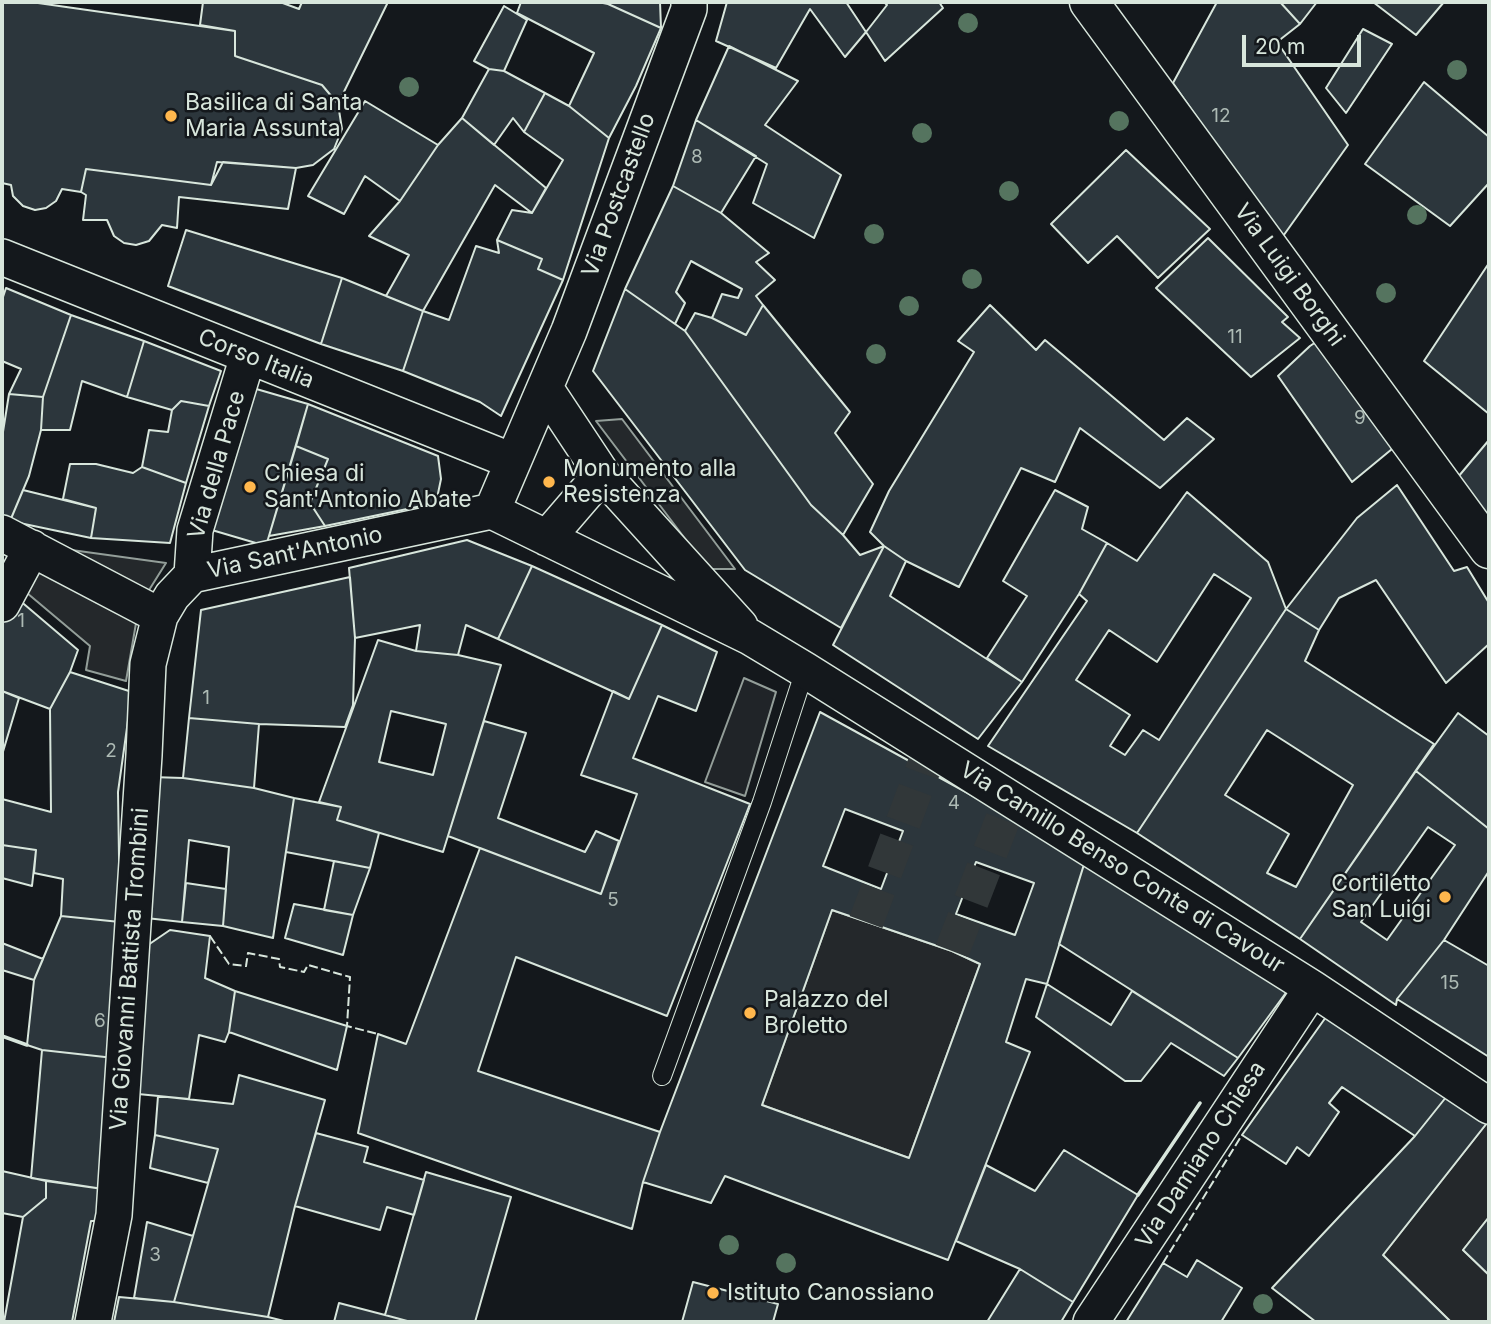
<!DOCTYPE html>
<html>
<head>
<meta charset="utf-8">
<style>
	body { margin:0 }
	#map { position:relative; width:1491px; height:1324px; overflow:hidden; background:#14181c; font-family:Inter,sans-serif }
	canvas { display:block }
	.frame { position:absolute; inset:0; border:4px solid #d8e6dc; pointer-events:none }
	.scale { position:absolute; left:1242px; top:35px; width:119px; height:32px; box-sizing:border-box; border:4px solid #d8e6dc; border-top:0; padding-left:9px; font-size:21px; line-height:24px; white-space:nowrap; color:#d8e6dc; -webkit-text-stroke:5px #14181c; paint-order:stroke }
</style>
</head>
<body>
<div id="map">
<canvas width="1491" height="1324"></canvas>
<div class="frame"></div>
<div class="scale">20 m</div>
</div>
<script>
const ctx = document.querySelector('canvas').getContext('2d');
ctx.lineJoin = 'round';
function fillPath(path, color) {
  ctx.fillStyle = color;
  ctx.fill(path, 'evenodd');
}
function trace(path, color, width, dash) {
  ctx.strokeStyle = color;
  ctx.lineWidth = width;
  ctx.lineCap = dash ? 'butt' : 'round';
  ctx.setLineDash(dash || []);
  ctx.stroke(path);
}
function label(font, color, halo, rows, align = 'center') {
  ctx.font = font + ' Inter,sans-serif';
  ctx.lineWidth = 5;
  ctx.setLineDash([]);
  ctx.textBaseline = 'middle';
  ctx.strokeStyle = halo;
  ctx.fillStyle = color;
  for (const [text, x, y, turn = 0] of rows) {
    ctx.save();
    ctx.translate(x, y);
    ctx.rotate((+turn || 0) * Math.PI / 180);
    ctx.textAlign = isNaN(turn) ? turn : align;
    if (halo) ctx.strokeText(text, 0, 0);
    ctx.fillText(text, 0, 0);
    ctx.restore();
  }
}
const green = new Path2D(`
	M744,678L776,692L745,796L705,782Z`);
const parking = new Path2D(`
	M622,419L735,569H708L596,421Z
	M57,548L166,563L139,606L126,681L86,670L90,646L27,593L47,558Z
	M832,910L952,951L980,964L909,1158L762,1105Z
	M1487,1123L1489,1125V1217L1463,1250L1489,1275V1322H1451L1383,1255Z`);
const building = new Path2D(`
	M2,2H31L235,31V56L322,85L338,104L342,129L334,149L313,165L296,168L217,162L211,185L86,169L81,192L62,189L56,201L46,208L35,210L23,206L13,196L11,185L2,183Z
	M203,2H280L299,9L302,2H388L338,104L322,85L235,56V31L200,25Z
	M521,2H598L608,4L661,28L636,86L609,138L569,106L594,53L517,13Z
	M608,2H660L661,28L608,4Z
	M727,2H846L866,32L845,57L810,9L776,68L716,41Z
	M884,2H939L943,8L885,61L866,32L887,5Z
	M1217,2H1280L1300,24L1277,42L1348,145L1281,239L1173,83Z
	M1280,2H1317L1300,24Z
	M1373,2H1444L1416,35Z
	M504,6L527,20L504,71L489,69L474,61Z
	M1363,29L1392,44L1346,113L1326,88Z
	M729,46L798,81L765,125L841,175L814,238L753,203L767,164L696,120Z
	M489,69L504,71L545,93L524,132L513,118L494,145L462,118Z
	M1424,82L1489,137V183L1450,226L1365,164Z
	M545,93L569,106L609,138L563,280L538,269L542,259L497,240L512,210L532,213L563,160L524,132Z
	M365,101L438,145L400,201L365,176L344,214L308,196Z
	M462,118L546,188L532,213L495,185L423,311L386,296L409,255L369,236L400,201L438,145Z
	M696,120L756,156L721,213L673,186Z
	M1126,150L1210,229L1158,278L1117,236L1088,263L1051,224Z
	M223,162L296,168L288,209L179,197L177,228L162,225L149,241L136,245L124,243L114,236L107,220H83L86,195L81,192L86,169L211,185Z
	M673,186L721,213L769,253L756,262L775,280L756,296L763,305L746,335L712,318L722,294L738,298L742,289L691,261L676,292L685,303L675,324L625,289Z
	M186,230L342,278L321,344L168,286Z
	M1208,238L1288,317L1282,322L1300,338L1251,377L1156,288Z
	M497,240L542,259L538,269L563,280L501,416L480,402L403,371L423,311L449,320L476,246L499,253Z
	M1489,263V414L1424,361Z
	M342,278L423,311L403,371L321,344Z
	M6,288L71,315L43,397L9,394L21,369L2,361V300Z
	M625,289L685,331L811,505L843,535L860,555L884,546L841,628L745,570L593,371Z
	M763,305L850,412L835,433L873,484L843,535L811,505L685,331L695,313L712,318L746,335Z
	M990,305L1036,350L1045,340L1164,440L1187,418L1214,439L1160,488L1080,428L1055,482L1021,468L959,587L906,561L884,546L870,532L889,491L974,352L958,341Z
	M71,315L144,341L127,397L82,381L70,430H41L43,397Z
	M1334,330L1409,435L1352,482L1278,376L1310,346Z
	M144,341L221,371L209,406L181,401L172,410L127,397Z
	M246,386L308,404L266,546L205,528Z
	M9,394L43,397L41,430L29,476L10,521L2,516V438Z
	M181,401L209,406L186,483L142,467L149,430L168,432L172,410Z
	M308,404L438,456L441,479L436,503L325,526L310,503L328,459L296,446Z
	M1489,440V531L1453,483Z
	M296,446L328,459L310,503L325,526L269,536Z
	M70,464H96L133,473L142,467L186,483L170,543L91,538L96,508L63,499Z
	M1397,485L1454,571L1467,567L1489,603V644L1446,683L1376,580L1339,598L1319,630L1286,609L1357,518Z
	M23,490L96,508L91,538L10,521Z
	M1055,490L1088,507L1082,529L1107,543L1079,594L1022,682L987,658L1027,596L1003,581Z
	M1187,492L1268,562L1286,609L1137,833L988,746L1087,601L1079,594L1107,543L1137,561ZM1214,574L1251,598L1159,740L1143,730L1125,755L1110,746L1130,715L1076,680L1109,630L1157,662Z
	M467,540L532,566L498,639L466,625L458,655L416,651L420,625L355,638L349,568Z
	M884,546L906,561L890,596L1022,682L978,739L833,645Z
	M532,566L662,625L629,699L498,639Z
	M350,577L355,638L353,705L345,727L259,724L189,718L201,610Z
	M18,599L78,650L70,672L50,709L2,691V620Z
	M1286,609L1319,630L1305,661L1434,744L1300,939L1137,833ZM1267,730L1353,785L1296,887L1267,873L1289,834L1225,795Z
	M662,625L717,652L696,711L658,696L633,758L750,804L667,1016L516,957L478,1071L660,1132L643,1182L632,1229L358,1133L378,1034L406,1044L480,848L601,894L637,794L581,775L613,691L629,699Z
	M378,640L416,651L458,655L501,665L443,852L337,820L341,807L319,802ZM391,711L446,724L433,775L379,762Z
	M70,672L132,692L118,792L120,922L61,916L63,879L34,873L36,850L2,845V799L51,812L50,709Z
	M2,691L19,698L2,755Z
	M820,712L1086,858L1047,984L1026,979L1006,1042L1030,1052L948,1260L725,1176L711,1203L643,1182L660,1132ZM845,809L903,831L881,889L823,866ZM976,862L1034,883L1015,935L956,914ZM832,910L952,951L980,964L909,1158L762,1105Z
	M1458,713L1489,736V829L1416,771Z
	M189,718L259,724L254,788L183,778Z
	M484,721L526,733L498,818L585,852L596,831L619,841L601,894L448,836Z
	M1416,771L1489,829V871L1444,940L1397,999L1396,1005L1300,939ZM1428,827L1455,845L1387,940L1361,922Z
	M151,777L183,778L254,788L294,798L273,938L223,926L229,847L189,840L182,922L146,918Z
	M294,798L341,807L337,820L379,833L370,868L286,852Z
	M2,845L36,850L32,886L2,878Z
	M1086,858L1288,990L1238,1058L1059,944Z
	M334,861L370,868L353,915L324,910Z
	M186,883L226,889L223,926L182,922Z
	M294,904L353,915L343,955L285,938Z
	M61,916L120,922L114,1058L42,1050L27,1045L34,980Z
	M170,930L210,936L205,978L235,991L229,1032L225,1042L199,1035L189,1099L138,1094L148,945Z
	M1444,940L1489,966V1057L1397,999Z
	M2,943L43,959L34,980L2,970Z
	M1047,984L1111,1025L1132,991L1238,1058L1224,1076L1171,1043L1141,1081H1125L1036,1017Z
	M235,991L347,1026L337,1070L229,1032Z
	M1326,1017L1447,1096L1415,1136L1342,1087L1329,1103L1339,1112L1309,1156L1297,1147L1286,1164L1242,1135Z
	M42,1050L114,1058L103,1189L31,1178Z
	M239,1075L325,1100L295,1206L268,1317L174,1302L218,1149L155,1135L158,1096L233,1104Z
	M1447,1096L1487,1123L1383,1255L1451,1322H1316L1272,1288L1415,1136Z
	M316,1133L368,1147L364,1162L424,1180L414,1215L387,1207L380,1230L295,1206Z
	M155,1135L218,1149L208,1183L150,1168Z
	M1064,1150L1138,1195L1073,1302L1020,1269L956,1241L986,1165L1035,1191Z
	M2,1171L46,1181V1198L23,1217L2,1213Z
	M426,1172L511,1197L475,1322H411L385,1315Z
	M46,1181L103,1189V1221H91L72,1322H4L23,1217L46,1198Z
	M1489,1217V1275L1463,1250Z
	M147,1222L193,1236L174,1302L134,1298Z
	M1197,1260L1242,1288L1221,1322H1126L1163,1263L1187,1277Z
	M1020,1269L1073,1302L1061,1322H987Z
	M693,1282L778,1304L773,1322H682Z
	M119,1297L174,1302L268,1317L288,1322H114Z
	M339,1303L385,1315L411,1322H334Z`);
const streetTunnel = new Path2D(`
	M866,922L931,748
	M952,951L1011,798`);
const lane = new Path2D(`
	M662,1076L762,802L805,670`);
const street = new Path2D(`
	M2,257L512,461
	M545,388L602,474L740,626
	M492,511L750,637L805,670L1312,988L1489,1106
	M492,511L569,331L689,9V2
	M2,533L160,616
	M547,538L602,474
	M192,575L195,530L248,356
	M2,604L32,548
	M93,1322L114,1215L144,755L148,664L160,616L172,596L192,575L492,511
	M1091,1322L1312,988`);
const secondary = new Path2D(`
	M1089,2L1489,549`);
const fence = new Path2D(`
	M210,936L229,964L246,966L248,953L279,959L280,967L304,972L308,965L350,977L347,1026L378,1034
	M1163,1263L1242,1135`);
const wall = new Path2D(`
	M2,1036L27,1045
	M1138,1195L1200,1103`);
const trees = [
	[968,23],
	[1457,70],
	[409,87],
	[1119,121],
	[922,133],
	[1009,191],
	[1417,215],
	[874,234],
	[972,279],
	[1386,293],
	[909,306],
	[876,354],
	[729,1245],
	[786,1263],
	[1263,1304]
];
const markers = [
	[171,116,7,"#ffb74d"],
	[549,482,7,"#ffb74d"],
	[250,487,7,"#ffb74d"],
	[1445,897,7,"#ffb74d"],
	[750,1013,7,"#ffb74d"],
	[713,1293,7,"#ffb74d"]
];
const numberNames = [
	["12",1221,116],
	["8",697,157],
	["11",1235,337],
	["9",1360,418],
	["1",21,621],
	["1",206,698],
	["2",111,751],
	["4",954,803],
	["5",613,900],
	["15",1450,983],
	["6",100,1021],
	["3",155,1255]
];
const poiNames = [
	["Basilica di Santa",185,103],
	["Maria Assunta",185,129],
	["Monumento alla",563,469],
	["Resistenza",563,495],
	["Chiesa di",264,474],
	["Sant'Antonio Abate",264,500],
	["Cortiletto",1431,884,"right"],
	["San Luigi",1431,910,"right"],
	["Palazzo del",764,1000],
	["Broletto",764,1026],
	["Istituto Canossiano",727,1293]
];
const streetNames = [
	["Via Postcastello",619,195,-70],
	["Via Luigi Borghi",1289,275,54],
	["Corso Italia",256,359,22],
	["Via della Pace",217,465,-74],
	["Via Sant'Antonio",295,553,-12],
	["Via Camillo Benso Conte di Cavour",1122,868,32],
	["Via Giovanni Battista Trombini",130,969,-86],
	["Via Damiano Chiesa",1201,1155,-57]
];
fillPath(green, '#202428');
trace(green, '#939e99', 2);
fillPath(parking, '#24282b');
trace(parking, '#939e99', 2);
fillPath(building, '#2c363c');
trace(building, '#d8e6dc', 2);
trace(streetTunnel, '#313739', 35, [35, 18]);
trace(lane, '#d8e6dc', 20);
trace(street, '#d8e6dc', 38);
trace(secondary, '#d8e6dc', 41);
trace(lane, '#14181c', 18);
trace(street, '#14181c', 35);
trace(secondary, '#14181c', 38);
trace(fence, '#d8e6dc', 2, [9, 3.5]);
trace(wall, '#d8e6dc', 3.5);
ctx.fillStyle = '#55745f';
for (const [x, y] of trees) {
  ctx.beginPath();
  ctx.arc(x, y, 10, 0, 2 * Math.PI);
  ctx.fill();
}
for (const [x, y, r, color] of markers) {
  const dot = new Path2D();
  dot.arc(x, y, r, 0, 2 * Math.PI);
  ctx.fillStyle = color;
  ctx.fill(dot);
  trace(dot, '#14181c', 2.5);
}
label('19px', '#adbab4', null, numberNames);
label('23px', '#d8e6dc', '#14181c', poiNames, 'left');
label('23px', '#d8e6dc', '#14181c', streetNames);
</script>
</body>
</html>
